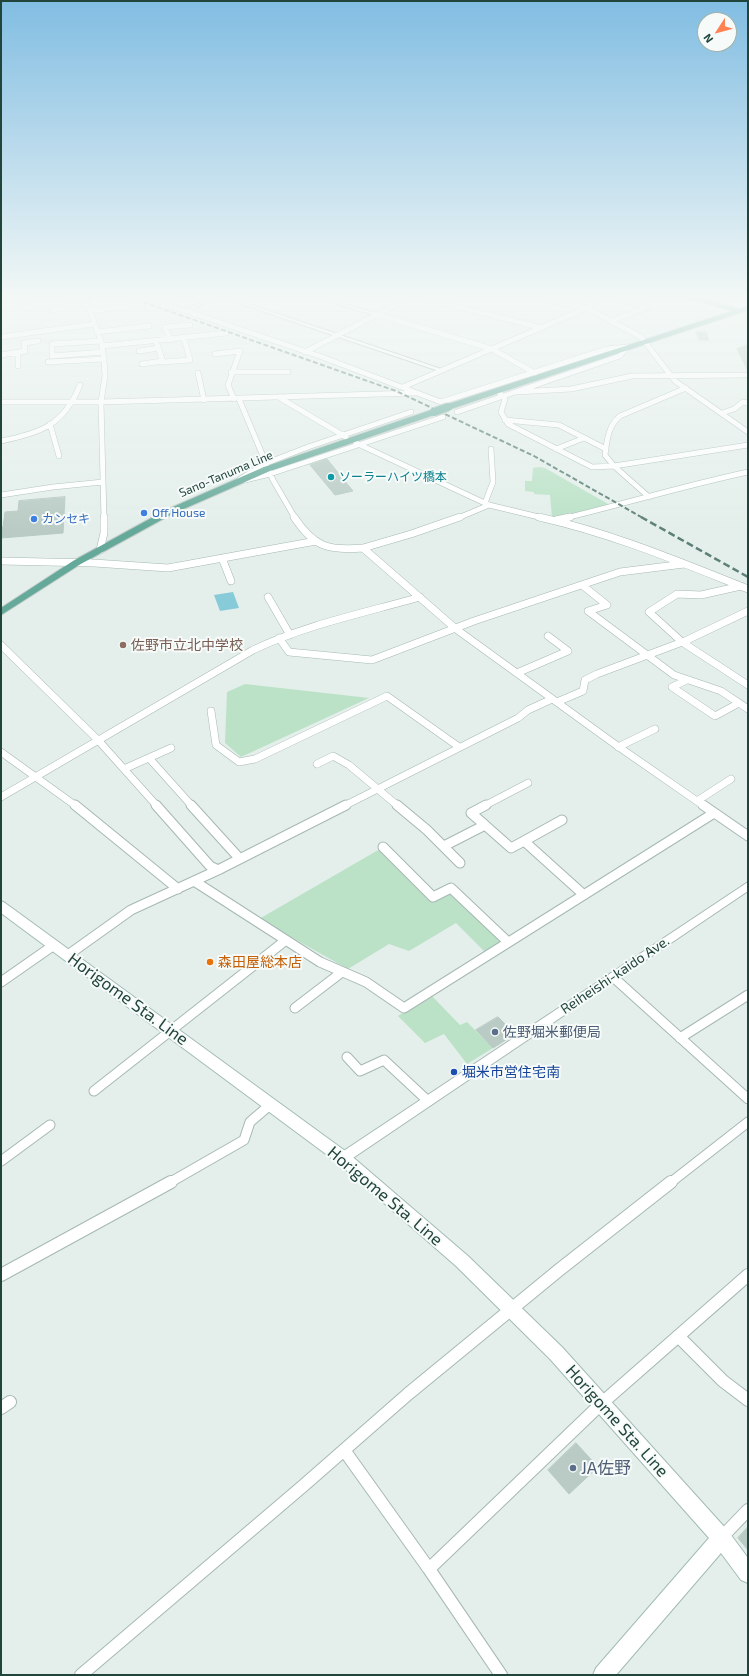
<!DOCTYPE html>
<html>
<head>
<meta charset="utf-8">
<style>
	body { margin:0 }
	#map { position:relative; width:749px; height:1676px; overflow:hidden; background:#e4efeb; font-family:"Exo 2",sans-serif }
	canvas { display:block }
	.frame { position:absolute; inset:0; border:2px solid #21443b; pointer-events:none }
	.north { position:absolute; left:697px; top:12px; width:40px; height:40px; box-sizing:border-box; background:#f6fbf9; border:1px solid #a1b2ad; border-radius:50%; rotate:234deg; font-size:11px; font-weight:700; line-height:16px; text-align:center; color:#21443b }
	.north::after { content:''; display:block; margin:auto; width:14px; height:18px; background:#ff8253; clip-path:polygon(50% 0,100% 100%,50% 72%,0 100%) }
</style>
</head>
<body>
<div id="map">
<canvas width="749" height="1676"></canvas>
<div class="frame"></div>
<div class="north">N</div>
</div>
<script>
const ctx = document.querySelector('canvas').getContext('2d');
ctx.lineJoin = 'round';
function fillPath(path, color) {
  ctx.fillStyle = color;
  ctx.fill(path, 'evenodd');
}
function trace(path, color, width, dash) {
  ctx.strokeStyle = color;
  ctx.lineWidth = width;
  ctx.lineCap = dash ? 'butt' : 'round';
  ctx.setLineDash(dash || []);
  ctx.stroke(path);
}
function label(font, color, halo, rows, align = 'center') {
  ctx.font = font + ' "Exo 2","Noto Sans JP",sans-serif';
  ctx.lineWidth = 4;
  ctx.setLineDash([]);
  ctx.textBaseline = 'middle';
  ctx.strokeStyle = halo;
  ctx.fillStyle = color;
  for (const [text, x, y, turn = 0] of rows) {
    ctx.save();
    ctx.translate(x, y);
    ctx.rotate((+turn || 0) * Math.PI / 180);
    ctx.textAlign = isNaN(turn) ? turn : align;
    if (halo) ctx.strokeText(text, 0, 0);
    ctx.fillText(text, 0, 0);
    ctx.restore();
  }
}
const green = new Path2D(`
	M539,467L545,468L610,505L557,518L552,517L550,495L534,494V492L525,491V481H532L533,468Z
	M245,684L369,698L241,757L225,743L227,692Z
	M380,849L433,901L450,892L504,941L485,952L456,923L409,951L389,944L348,969L259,919Z
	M431,995L460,1025L467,1022L493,1048L467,1064L444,1034L425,1043L398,1016Z`);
const water = new Path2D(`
	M233,592L239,608L220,611L214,595Z`);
const building = new Path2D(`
	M696,332H706L709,340H700Z
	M748,345V371L737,349Z
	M327,459L353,491L335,495L310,465Z
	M65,497L63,533L1,538V527H3L5,512L18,511L19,501Z
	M498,1017L515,1034L493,1048L476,1030Z
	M576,1443L598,1467L569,1494L548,1470Z
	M748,1527V1550L738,1538Z`);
const minorFar3 = new Path2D(`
	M75,297L88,305L101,341L104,359L105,376L101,402L104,518
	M145,297L322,357L441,402L607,349L627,347
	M420,297L542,328
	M533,297L587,308L641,337L675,381L748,432
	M1,298L8,297
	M1,306L30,301
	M52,310L84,303
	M90,311L143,305
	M376,314L492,349L535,373
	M611,321L648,307L613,297
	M97,332L149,326
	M1,337L94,324
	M170,340L165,327L190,325
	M101,341L52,344V356L103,352
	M156,341L163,362L190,360L184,338
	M102,346L226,333
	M139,351L159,348
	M305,352L411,297
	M18,353V366
	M215,354L240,351L228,385L234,399
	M1,355L25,351L24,343L38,341
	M48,362L104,359
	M142,364L163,361
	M231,372H288
	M198,373L204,400
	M403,387L587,308L603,297
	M516,392L571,389L632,376L748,375
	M500,394L505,399L501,412L508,424L592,467L614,466L748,445
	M280,398L346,437
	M239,399L273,480L295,518
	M1,402H101L415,393
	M457,412L620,356L627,347
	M722,413L734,409L743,402L748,403
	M505,420L559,425L606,449
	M50,424L59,456
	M1,441C41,433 64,425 80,385
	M356,443L489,505L543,518
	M556,449L584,438
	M240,479L264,464L308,447L411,412
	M245,480L270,474L443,417
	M1,495L53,487L103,482
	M649,497L614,466L605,455C607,440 608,426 620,416L686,388
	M485,503L493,482L491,449
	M458,518L489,505
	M566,518C627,503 687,485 748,472`);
const minorFar2 = new Path2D(`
	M294,517C314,547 328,551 363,548L456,629L616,745L704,806
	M539,517C611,533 680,562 748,589
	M556,520L570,517
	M363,548L411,534L460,517
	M100,550L104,533V517
	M222,558L231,581
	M1,561L94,563L168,568L316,541
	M582,585L607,605L588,611L674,675L721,691L748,709
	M741,586L701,595L677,594L649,612L682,642L748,685
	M268,597L290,635
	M279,638L289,652L372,660L474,621L620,572L684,564
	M1,645L98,740L157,806
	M517,673L568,651L548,636
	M687,680L672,687L715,716L739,703
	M557,702L583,691L585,680L597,674L685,641L748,611
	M211,711L216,745L239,762L255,759L387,696L459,747
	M618,747L655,729
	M1,752L76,806
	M149,758L192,806
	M317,764L333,756L349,765L398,806
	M124,769L171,748
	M1,797L253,650C305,625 364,613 420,597
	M697,801L731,779
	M344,806L518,718L528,710L552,699
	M484,806L528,783`);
const minorFar1 = new Path2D(`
	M75,805L178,889
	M156,805L210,866L218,870
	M191,805L240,859
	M397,805L427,830L460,863
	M703,805L748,836
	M485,825L471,813L486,805
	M524,841L562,820
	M444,846L485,825L511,848L524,841L584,895
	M383,847L433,897L451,888L508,942
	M194,881L320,962L366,982L404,1008L714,813
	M68,955L131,910L218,870L346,805
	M613,977L748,1099
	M1,982L54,945
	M295,1008L342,972
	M680,1038L748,995
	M347,1057L360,1071L384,1060L428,1101
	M94,1091L286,940
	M1,1161L50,1125
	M169,1183L244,1140L250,1122L271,1104
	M670,1183L748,1122`);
const minor = new Path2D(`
	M1,1275L171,1182
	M678,1336L723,1381L748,1400
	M1,1408L10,1402
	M344,1450L429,1569L501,1675
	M721,1538L748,1510
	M429,1569L602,1403L748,1275
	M81,1675L303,1486L408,1394L559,1270L671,1182`);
const tertiary = new Path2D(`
	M212,297H219L187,312L182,311Z
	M220,297H228L444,370L439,371Z
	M313,297H321L379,314L374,315Z
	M748,882V891L347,1162L343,1163L339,1162L337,1158L339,1154Z`);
const secondary = new Path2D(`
	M1,901L5,903L348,1153L468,1256L562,1347L728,1531L748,1558V1583L741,1580L721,1553L616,1675H593L596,1668L709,1538L550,1359L456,1266L338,1163L1,913Z`);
const primary = new Path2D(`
	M688,297H697L739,309L748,306V310L451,409H445L444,407L445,405L732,311L689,298Z
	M431,410H437L438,412L437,414L270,471L172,514L79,565L1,615V608L73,561L166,510L264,467Z`);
const railFar1 = new Path2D(`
	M129,297L396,391L534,456L643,518`);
const rail = new Path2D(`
	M641,517L748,577`);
const primaryBridge = new Path2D(`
	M434,412L448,407`);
const markers = [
	[331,477,4,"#0f9aa8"],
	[144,513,4,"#3f7fe0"],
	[34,519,4,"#3f7fe0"],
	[123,645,4,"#8d6e63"],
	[210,962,4,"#e8710a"],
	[495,1032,4,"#5c6f8a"],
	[454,1072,4,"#1a4fb4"],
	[573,1468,4,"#5c6f8a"]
];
const farStreetnames = [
	["Sano-Tanuma Line",226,474,-23]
];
const farCulturenames = [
	["ソーラーハイツ橋本",339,477]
];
const farShopnames = [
	["Off House",152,513],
	["カンセキ",42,519]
];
const educationNames = [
	["佐野市立北中学校",131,645]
];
const foodNames = [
	["森田屋総本店",218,962]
];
const streetNames = [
	["Reiheishi-kaido Ave.",615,975,-34]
];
const serviceNames = [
	["佐野堀米郵便局",503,1032]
];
const transitNames = [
	["堀米市営住宅南",462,1072]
];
const nearStreetnames = [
	["Horigome Sta. Line",128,999,36],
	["Horigome Sta. Line",385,1196,40],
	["Horigome Sta. Line",617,1421,48]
];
const nearServicenames = [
	["JA佐野",581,1468]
];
fillPath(green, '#bbe2c7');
fillPath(water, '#87cbd9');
fillPath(building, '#b9cbc4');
trace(building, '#b6cac2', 1);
trace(minorFar3, '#a6b8b3', 6);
trace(minorFar2, '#a6b8b3', 8);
trace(minorFar1, '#a6b8b3', 11);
trace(minor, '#a6b8b3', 14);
trace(tertiary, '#a6b8b3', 2);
trace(secondary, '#a1bcb4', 2);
trace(primary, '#c1cbc8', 2);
trace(minorFar3, '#fff', 5);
trace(minorFar2, '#fff', 7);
trace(minorFar1, '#fff', 9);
trace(minor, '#fff', 12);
fillPath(tertiary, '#fff');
fillPath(secondary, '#fff');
fillPath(primary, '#64a999');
trace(railFar1, '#5c7f76', 2, [5, 2.5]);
trace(rail, '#5c7f76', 2.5, [7, 3.5]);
trace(primaryBridge, '#c1cbc8', 10, []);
trace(primaryBridge, '#64a999', 8);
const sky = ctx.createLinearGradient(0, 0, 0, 531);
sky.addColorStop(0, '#81bde2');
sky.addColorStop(0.56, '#f3f8f6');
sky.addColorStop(1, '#f3f8f600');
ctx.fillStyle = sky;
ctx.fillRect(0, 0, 749, 531);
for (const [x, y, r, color] of markers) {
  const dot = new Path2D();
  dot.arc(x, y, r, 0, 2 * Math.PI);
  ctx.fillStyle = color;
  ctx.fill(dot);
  trace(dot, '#f6fbf9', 1.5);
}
label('12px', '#21443b', '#f6fbf9', farStreetnames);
label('12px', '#0d838f', '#f6fbf9', farCulturenames, 'left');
label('12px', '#366cbe', '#f6fbf9', farShopnames, 'left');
label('14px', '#785e54', '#f6fbf9', educationNames, 'left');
label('14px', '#c56008', '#f6fbf9', foodNames, 'left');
label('14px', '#21443b', '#f6fbf9', streetNames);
label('14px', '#4e5e75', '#f6fbf9', serviceNames, 'left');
label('14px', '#164399', '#f6fbf9', transitNames, 'left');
label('17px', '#21443b', '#f6fbf9', nearStreetnames);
label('17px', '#4e5e75', '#f6fbf9', nearServicenames, 'left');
</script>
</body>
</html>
